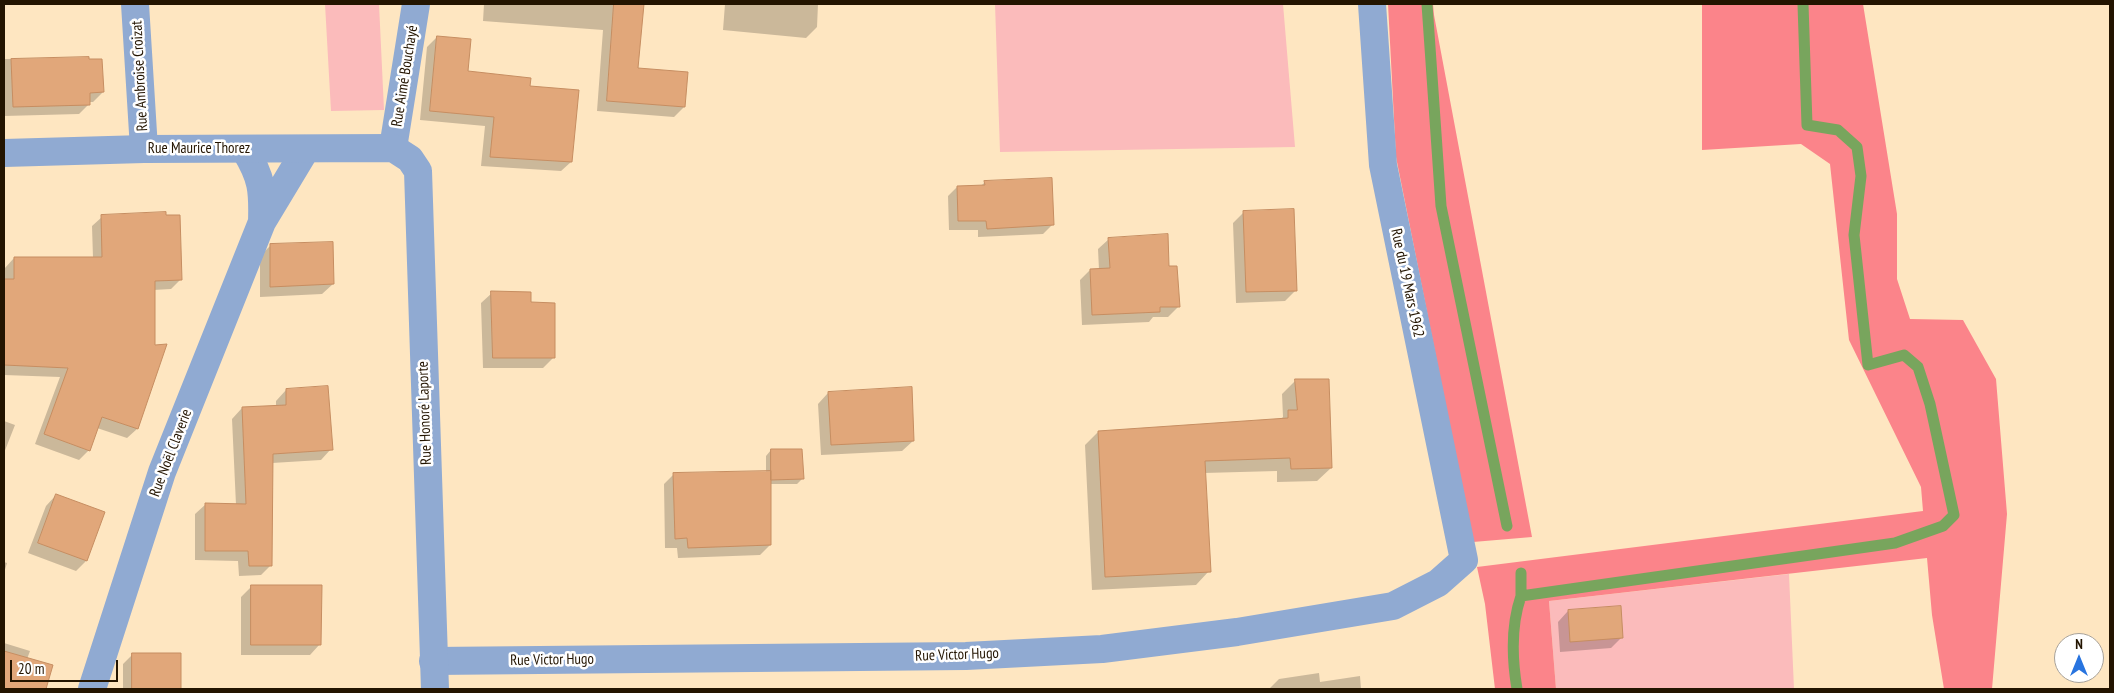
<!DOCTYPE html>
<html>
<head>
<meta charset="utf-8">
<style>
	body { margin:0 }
	#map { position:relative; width:2114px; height:693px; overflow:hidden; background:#fee6c1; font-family:"PT Sans Narrow",sans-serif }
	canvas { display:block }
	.frame { position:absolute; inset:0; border:5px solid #231400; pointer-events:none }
	.north { position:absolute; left:2054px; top:633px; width:50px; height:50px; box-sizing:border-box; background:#fff; border:1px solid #a7a199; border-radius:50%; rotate:0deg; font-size:14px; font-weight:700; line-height:20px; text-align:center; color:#231400 }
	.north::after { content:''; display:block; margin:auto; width:18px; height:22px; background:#2874df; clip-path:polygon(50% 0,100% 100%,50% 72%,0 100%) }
	.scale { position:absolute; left:10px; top:660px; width:108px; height:22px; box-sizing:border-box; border:2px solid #231400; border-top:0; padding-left:6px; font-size:15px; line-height:18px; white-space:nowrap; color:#231400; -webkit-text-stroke:4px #fff; paint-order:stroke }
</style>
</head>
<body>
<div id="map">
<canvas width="2114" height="693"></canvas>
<div class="frame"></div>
<div class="north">N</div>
<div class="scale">20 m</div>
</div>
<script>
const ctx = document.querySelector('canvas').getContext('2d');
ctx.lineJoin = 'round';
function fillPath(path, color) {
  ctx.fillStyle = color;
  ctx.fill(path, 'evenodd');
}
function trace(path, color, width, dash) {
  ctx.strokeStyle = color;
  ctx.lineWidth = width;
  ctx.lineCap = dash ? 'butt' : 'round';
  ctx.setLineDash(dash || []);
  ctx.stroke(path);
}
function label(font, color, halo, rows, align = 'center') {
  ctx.font = font + ' "PT Sans Narrow",sans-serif';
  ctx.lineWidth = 5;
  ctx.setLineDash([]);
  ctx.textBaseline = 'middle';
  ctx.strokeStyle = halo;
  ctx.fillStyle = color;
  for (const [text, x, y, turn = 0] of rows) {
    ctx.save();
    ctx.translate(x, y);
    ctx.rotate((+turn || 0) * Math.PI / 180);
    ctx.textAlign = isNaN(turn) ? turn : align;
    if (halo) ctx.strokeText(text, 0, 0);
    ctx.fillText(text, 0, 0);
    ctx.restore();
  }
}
const green = new Path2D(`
	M325,4H379L384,110L331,111Z
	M995,4H1283L1295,147L1000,152Z
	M1789,574L1794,689H1556L1549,601Z`);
const forest = new Path2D(`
	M1388,4H1433L1434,15L1532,537L1473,542L1396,157Z
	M1702,4H1863L1897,214V279L1910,319L1963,320L1996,379L2007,514L1992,689H1944L1932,615L1927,558L1549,601L1556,689H1495L1485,604L1477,567L1923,511L1921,487L1849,340L1830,164L1801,144L1702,150Z`);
const shadow = new Path2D(`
	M484,4H642L637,69L684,107L674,117L597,111L603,30L483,21Z
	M725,4H818L817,27L806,38L723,30Z
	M437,37L466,72L528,87L571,162L561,171L481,166L485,126L420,120L427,47Z
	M87,58L103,92L93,102H89V104L79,114L4,116V59Z
	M985,182L1053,224L1043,234L978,237V230H949L948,196L957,187L981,186Z
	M1243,213L1296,290L1285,301L1236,303L1233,223Z
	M102,217L181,279L171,289L153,290V346H165L137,429L127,438L97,428L89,450L79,460L35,444L60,377L4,375L5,268L14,258H93L92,226Z
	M1109,239L1168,267L1179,306L1168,317H1153L1149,322L1082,325L1080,280L1090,270H1099L1098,249Z
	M271,245L333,284L322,294L260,297V256Z
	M492,293L530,303L553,358L543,368H483L481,303Z
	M1296,380L1331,468L1317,481L1277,482V471L1204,473L1209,571L1196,585L1092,590L1085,445L1098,432L1280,420L1283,417L1282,394Z
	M286,390L331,449L321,460L272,463L271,565L261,575L239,576L238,561L195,560V514L206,504L236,505L232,419L242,408L276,407V401Z
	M828,393L913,441L902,451L821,455L818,404Z
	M4,421L15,425L4,453Z
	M771,450L803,478L797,484H770V545L760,555L678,558L677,548H665L664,484L674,474L766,472V456Z
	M56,495L86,561L76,571L28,553L46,506Z
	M4,562L7,563L4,573Z
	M251,587L320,644L310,655H241V597Z
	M1568,611L1622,637L1611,648L1560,652L1558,622Z
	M4,643L30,651L27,659L52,666L45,689H4Z
	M132,655H180V689H123V664Z
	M1319,673L1320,682L1360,676L1361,689H1269L1279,679Z`);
const stream = new Path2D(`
	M1427,4L1441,206L1507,526
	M1521,573V596L1895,543L1943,526L1954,515L1930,404L1918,367L1904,355L1868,365L1854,235L1861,176L1857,147L1838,130L1807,125L1803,4
	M1517,689C1512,659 1511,625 1521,596`);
const building = new Path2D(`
	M614,4H644L638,68L688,72L685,107L607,101Z
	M437,36L471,39L468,71L531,78L530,86L579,90L572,162L490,157L494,117L430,111Z
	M89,57V59H102L104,92L90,93V105L13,107L11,59Z
	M1052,178L1054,225L987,229L986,221H958L957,186L985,185L984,181Z
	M1294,209L1297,291L1246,292L1243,211Z
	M166,212V215H180L182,280L155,281V345L167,344L138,429L102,417L90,451L44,434L68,368L4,365V279H14V257H102L101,215Z
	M1168,234L1169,266H1177L1180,307H1160V312L1092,315L1090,269L1110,268L1108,238Z
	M333,242L334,284L270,287V244Z
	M491,291L531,292V302L555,303V358H493Z
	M1295,379H1329L1332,468L1291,469L1290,458L1205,461L1211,572L1105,577L1098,431L1288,418V410H1297Z
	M328,386L333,450L273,454L272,566H249L248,551H205V503L246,504L242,407L286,405V389Z
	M912,387L914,441L831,445L828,392Z
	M771,449H802L804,479L771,480Z
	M771,471V545L688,548L687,538L675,539L673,473Z
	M56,494L105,512L87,561L38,543Z
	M251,585H322L321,645H251Z
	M1621,606L1623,638L1570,642L1568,610Z
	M4,651L53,665L46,689H4Z
	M132,653H181V689H132Z`);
const minor = new Path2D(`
	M135,4L144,149
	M393,148L416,4
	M245,150C262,178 263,190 262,222
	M433,661L966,656L1102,649L1237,632L1393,606L1438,583L1464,560L1383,165L1372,4
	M92,689L162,472L262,222L306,149`);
const tertiary = new Path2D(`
	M4,153L144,149L393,148L410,159L418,171L435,689`);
const streetNames = [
	["Rue Ambroise Croizat",140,76,-93],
	["Rue Aimé Bouchayé",405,76,-81],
	["Rue Maurice Thorez",199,149],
	["Rue du 19 Mars 1962",1407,283,78],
	["Rue Honoré Laporte",425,413,-92],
	["Rue Noël Claverie",171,453,-69],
	["Rue Victor Hugo",957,655,-2],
	["Rue Victor Hugo",552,660,-1]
];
fillPath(green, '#fbbbbb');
fillPath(forest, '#fb848a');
fillPath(shadow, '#0003');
trace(stream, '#78a55d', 11);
fillPath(building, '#e1a77a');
trace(building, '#c68d61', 1);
trace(minor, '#90aad2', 28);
trace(tertiary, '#90aad2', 28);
label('15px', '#231400', '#fff', streetNames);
</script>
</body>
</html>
